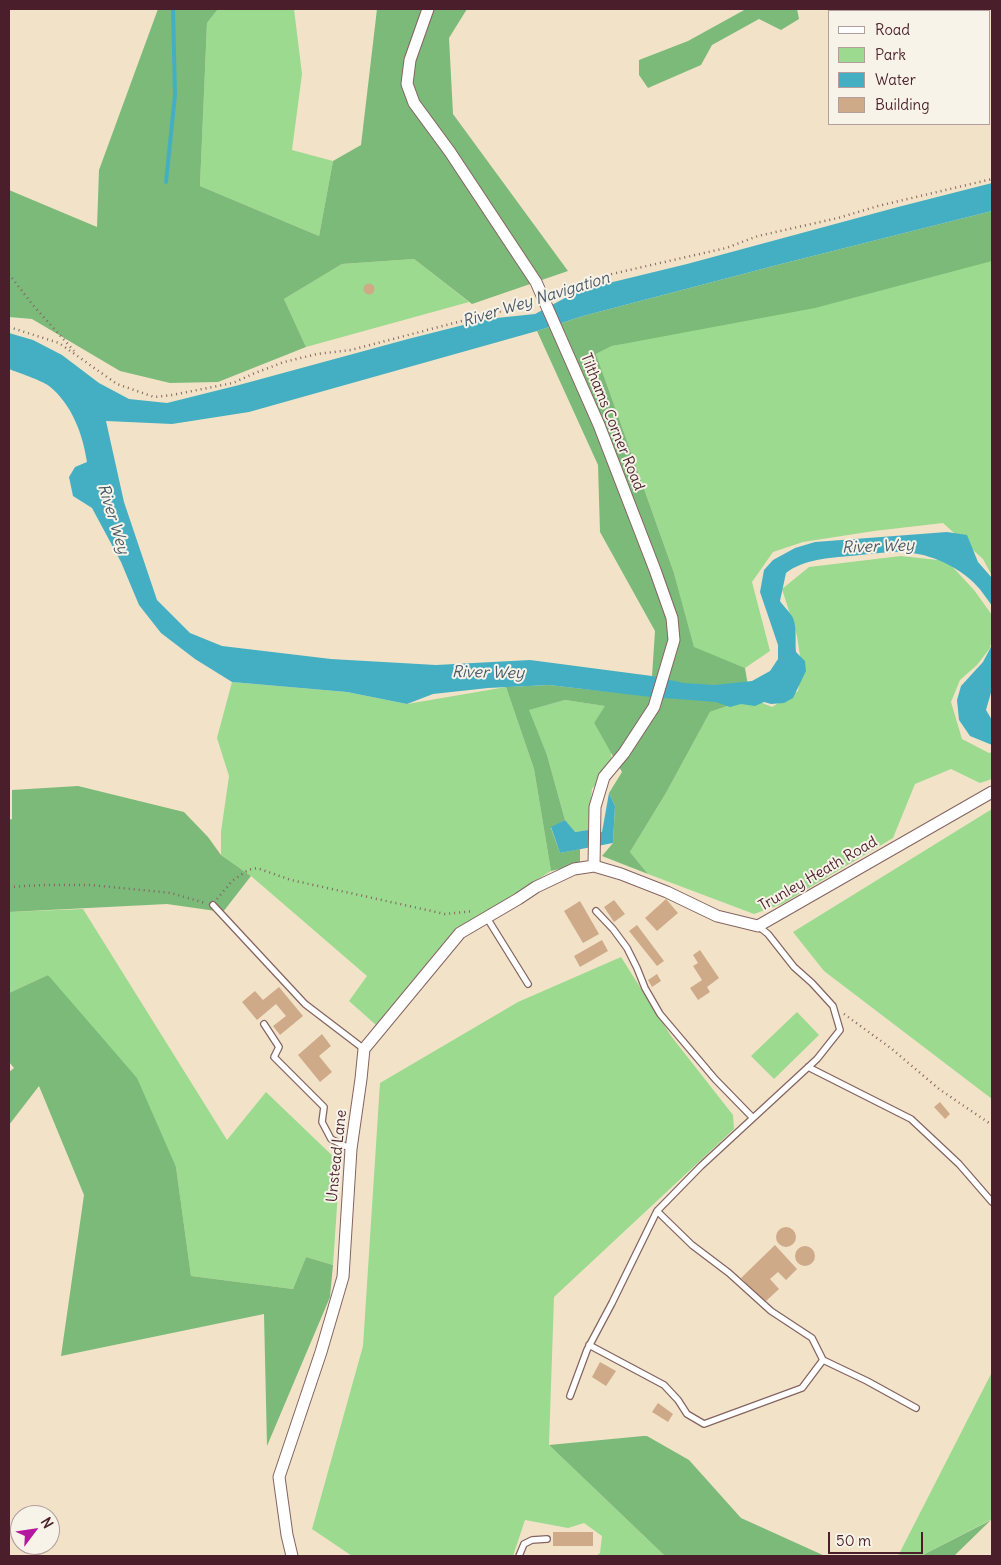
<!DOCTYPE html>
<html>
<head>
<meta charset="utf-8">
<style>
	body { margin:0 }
	#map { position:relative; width:1001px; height:1565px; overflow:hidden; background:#f2e3c8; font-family:Delius,sans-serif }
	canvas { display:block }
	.frame { position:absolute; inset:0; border:10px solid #4a1f2b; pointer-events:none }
	.legend { position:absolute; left:828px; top:10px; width:162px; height:115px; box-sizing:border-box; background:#f7f3e8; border:1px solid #b29e9c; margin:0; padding:6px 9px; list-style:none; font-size:15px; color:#4a1f2b }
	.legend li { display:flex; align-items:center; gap:10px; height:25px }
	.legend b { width:25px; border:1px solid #b29e9c }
	.north { position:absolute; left:10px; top:1505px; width:50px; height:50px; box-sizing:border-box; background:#f7f3e8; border:1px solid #b29e9c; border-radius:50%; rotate:59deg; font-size:14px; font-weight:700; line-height:20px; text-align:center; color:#4a1f2b }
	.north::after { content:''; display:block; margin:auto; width:18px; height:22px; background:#b5179e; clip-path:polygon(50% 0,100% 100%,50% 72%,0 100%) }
	.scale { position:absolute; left:828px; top:1532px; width:95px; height:22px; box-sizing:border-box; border:2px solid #4a1f2b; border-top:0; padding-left:6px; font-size:15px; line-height:18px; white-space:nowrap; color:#4a1f2b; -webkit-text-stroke:4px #f7f3e8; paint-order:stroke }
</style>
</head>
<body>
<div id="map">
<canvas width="1001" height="1565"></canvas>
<div class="frame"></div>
<ul class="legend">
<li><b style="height:6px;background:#fff"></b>Road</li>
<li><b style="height:14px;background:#9bda8f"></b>Park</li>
<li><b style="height:14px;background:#44afc3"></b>Water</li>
<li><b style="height:14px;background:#ceaa89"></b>Building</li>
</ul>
<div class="north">N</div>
<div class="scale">50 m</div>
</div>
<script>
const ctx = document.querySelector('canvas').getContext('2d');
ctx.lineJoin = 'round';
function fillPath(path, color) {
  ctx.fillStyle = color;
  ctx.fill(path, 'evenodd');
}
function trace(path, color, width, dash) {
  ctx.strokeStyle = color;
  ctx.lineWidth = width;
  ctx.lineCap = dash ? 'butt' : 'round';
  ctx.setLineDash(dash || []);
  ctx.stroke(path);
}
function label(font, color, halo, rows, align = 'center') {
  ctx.font = font + ' Delius,sans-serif';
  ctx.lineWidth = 4;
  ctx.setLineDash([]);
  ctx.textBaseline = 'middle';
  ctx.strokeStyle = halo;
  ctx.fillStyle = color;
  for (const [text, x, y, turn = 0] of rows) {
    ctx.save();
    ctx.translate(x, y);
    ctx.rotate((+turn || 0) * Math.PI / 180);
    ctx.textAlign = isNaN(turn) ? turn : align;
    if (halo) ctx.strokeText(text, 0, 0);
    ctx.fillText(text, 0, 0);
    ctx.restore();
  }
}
const green = new Path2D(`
	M218,9H294L302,74L292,150L333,161L319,236L200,186L207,23Z
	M992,258V576L983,559L943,523L874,531L803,542L773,552L752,582L770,651L745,668L694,648L674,573L596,354L612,346Z
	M414,259L469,302L306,347L284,299L342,264Z
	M901,556L947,561L974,590L992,615V639L990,648L977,665L960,680L951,702L962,739L989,753L992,752V779L980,783L951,769L915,784L893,838L782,904L754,914L648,874L630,852L666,793L710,712L750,698L772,707L798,691L802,669L797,636L782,589L809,567Z
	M232,682L347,692L407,704L506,687L534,769L551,871L451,934L376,1025L349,1001L367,976L251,876L221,855V832L229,776L217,738Z
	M565,700L606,706L594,723L611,752L612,764L592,789L588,830L574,832L565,820L547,755L528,710Z
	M992,809V1099L824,971L793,932Z
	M83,909L227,1140L266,1092L340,1163L333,1265L306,1257L293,1289L191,1276L176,1167L48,975L9,993V912Z
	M621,957L671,1036L733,1115L734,1129L554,1297L549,1445L665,1556H596L600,1553L602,1536L584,1523L568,1528L525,1520L513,1556H352L312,1529L363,1346L380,1083L518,1002Z
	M797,1012L819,1035L774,1079L751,1056Z
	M992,1372V1519L921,1556H898Z`);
const forest = new Path2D(`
	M158,9H218L207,23L200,186L319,236L333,161L361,145L377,9H467L449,38L453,114L568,271L472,304L414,259L342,264L284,299L306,347L218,382L170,383L120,371L32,319L9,317V190L97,227L99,170Z
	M746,9H797L799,19L781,30L759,19L712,45L701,65L648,88L639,75V60L688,41Z
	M992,211V261L815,308L612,346L596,354L674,573L694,647L745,668L750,698L710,712L666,793L630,852L648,874L602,856L613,843L615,806L609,793L622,772L594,723L605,706L565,700L529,710L547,755L565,820L551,828L560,853L580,849V864L551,871L534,769L506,687L549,685L603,691L671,694L652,676L655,631L600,532L598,465L537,331L583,316L781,264Z
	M78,786L184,812L208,837L221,855L251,876L223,912L167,904L9,912V820L12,819V790Z
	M48,975L137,1078L176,1167L191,1276L293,1289L306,1257L333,1265L330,1297L267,1446L264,1314L61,1356L84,1195L39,1086L9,1125V1072L14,1068L9,1062V993Z
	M643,1436H647L689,1460L741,1518L825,1556H665L549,1445Z
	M991,1520L954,1556H921Z`);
const water = new Path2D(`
	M992,183V211L781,264L583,316L537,331L249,412L172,424L106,421L124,502L157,600L190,633L222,646L331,659L436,665L530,660L652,676L684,683L715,685L752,681L770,671L778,659V645L760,592L764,570L773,560L795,548L815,542L947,532L967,535L978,562L992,578V606C987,599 982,591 976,585C960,568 935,556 912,553C892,550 871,554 851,556C829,558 804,559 786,573L780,601C784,607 790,612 793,618C797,627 795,643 796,652L805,661L806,671L793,698L784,703L771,704L764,702L755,706L741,704L730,707L716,702L651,697L549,685L488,688L433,694L407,704L347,692L232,682L195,659L161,633L139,605L121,562L92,508L73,496L69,477L75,467L87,462C83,435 72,404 49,386C41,380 19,373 9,369V333L33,340L62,355L99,383L129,399L167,403L239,385L408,339L487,319L535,314L580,290L687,264L898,207Z
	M992,645V689L986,710L992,720V745L970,736L959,720L957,700L961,686L983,662Z
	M609,793L615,806L613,843L560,853L551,827L565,820L575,832L588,830L602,832Z`);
const stream = new Path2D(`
	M166,182L175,95L173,9`);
const building = new Path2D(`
	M363.5 289a5.5 5.5 0 1 1 11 0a5.5 5.5 0 1 1-11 0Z
	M666,899L678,913L657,931L645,918Z
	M614,900L625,914L614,922L604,907Z
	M580,901L599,934L583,943L564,911Z
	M637,925L664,961L657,966L629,931Z
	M602,940L608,951L580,967L574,956Z
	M700,950L719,978L707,987L710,992L698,1000L690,988L702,980L693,966L698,963L693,955Z
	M657,974L661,981L652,987L648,980Z
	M279,987L303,1016L280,1035L273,1026L286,1016L276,1004L257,1020L242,1002L255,991L263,1000Z
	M322,1034L331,1046L319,1056L332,1072L320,1082L298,1055Z
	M940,1102L950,1114L945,1119L934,1107Z
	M776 1237a10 10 0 1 1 20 0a10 10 0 1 1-20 0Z
	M775,1245L797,1269L786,1280L778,1272L770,1279L779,1289L765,1302L741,1278Z
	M795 1256a10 10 0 1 1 20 0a10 10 0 1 1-20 0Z
	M600,1362L616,1371L606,1386L592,1377Z
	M658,1403L673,1414L668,1422L652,1412Z
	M553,1532H593V1546H553Z`);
const path = new Path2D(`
	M9,274L32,304L74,351
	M555,295L603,276L726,248L758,236L838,218L878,206L992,179
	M9,327L59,343L117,384L154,397L172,395L233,383L255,373L284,362L317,354L351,350L496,312L506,311L533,303
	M9,887L43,885H91L171,893L205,903
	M217,899L232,881L248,870L257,868L291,880L445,914L474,911
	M844,1014L892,1049L939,1089L992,1125`);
const lane = new Path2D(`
	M213,905L305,1004L364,1049
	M596,911L613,929L627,948L637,968L645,988L660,1014L715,1079L753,1118
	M487,918L528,984
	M264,1024L279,1047L274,1057L324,1107L322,1122L331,1139L351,1149
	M808,1067L911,1119L959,1164L992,1202
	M589,1345L664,1385L678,1400L687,1414L704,1424L802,1388L823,1360L812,1338L771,1311L729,1273L692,1245L657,1211L701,1166L817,1059L840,1030L833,1006L812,983L794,967L768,934L758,926
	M823,1360L867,1381L916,1408
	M570,1396L587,1350L612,1303L657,1211
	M519,1556L524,1544L532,1540L547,1539`);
const street = new Path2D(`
	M428,9L410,60L407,84L414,103L450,152L536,282L599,425L655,570L672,618L674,640L654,707L624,753L604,777L595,807L594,866
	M292,1556L287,1535L279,1477L321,1352L343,1277L351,1149L361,1079L364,1049L460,933L518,899L536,887L574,869L594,866L621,874L667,892L717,916L758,926L992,792`);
const streetNames = [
	["Tilthams Corner Road",612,422,68],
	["Trunley Heath Road",818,874,-30],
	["Unstead Lane",337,1156,-84]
];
const waterNames = [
	["River Wey Navigation",536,300,-17],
	["River Wey",113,519,73],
	["River Wey",878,547,-2],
	["River Wey",488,673,1]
];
fillPath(green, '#9bda8f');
fillPath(forest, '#7cba7a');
fillPath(water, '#44afc3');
trace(stream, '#44afc3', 4);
fillPath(building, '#ceaa89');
trace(lane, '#856462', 8);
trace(street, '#856462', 13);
trace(path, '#856462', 2.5, [1, 4]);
trace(lane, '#fff', 5.5);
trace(street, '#fff', 11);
label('15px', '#4a1f2b', '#f7f3e8', streetNames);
label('italic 16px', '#485968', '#f7f3e8', waterNames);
</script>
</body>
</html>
